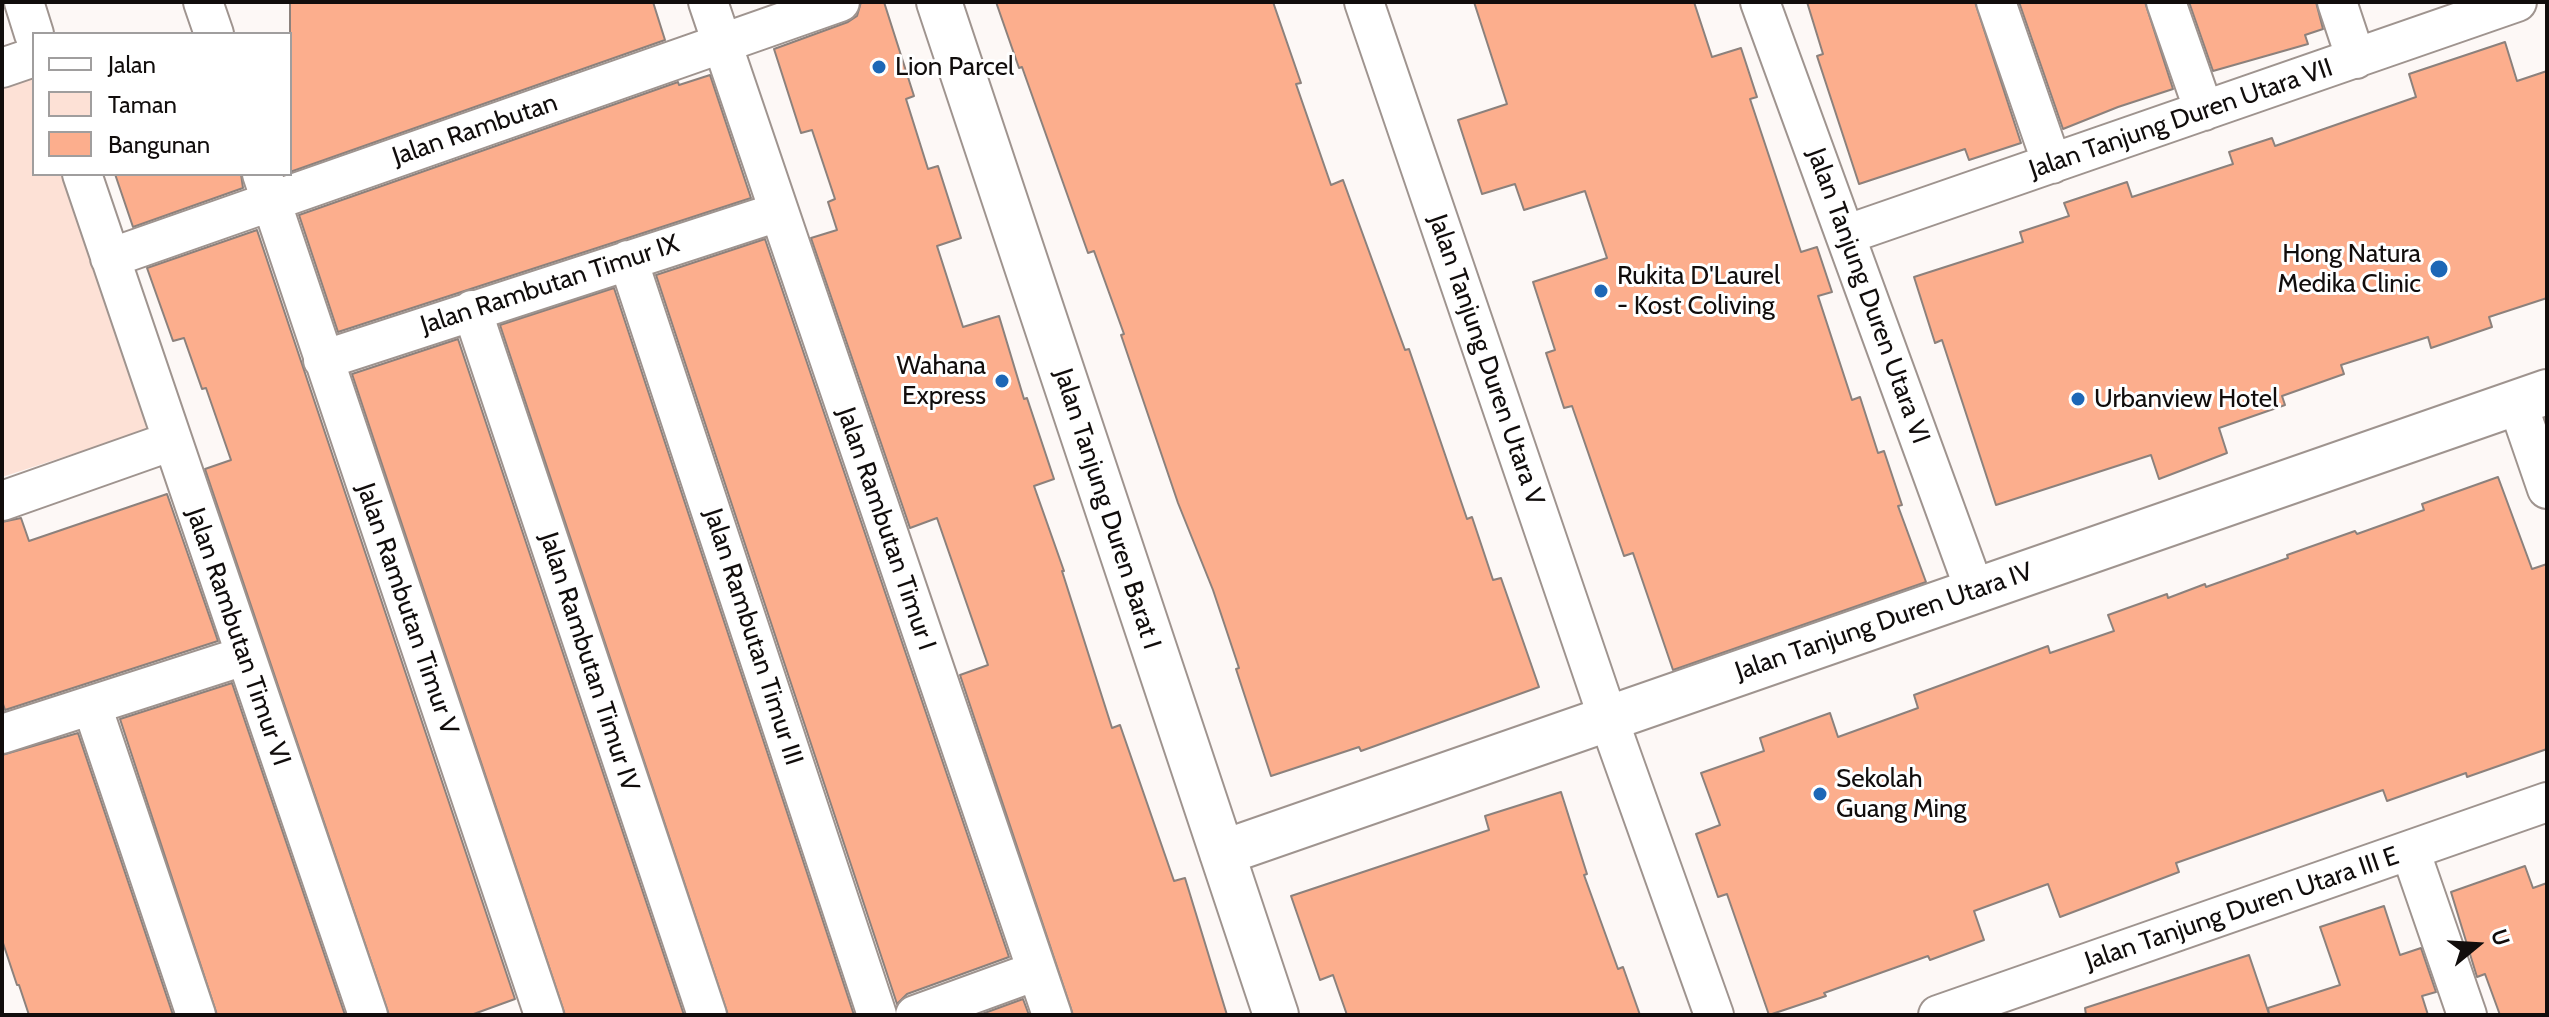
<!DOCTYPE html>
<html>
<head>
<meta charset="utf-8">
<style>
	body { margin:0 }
	#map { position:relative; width:2549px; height:1017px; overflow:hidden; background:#fdf8f6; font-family:Cabin,sans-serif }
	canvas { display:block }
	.frame { position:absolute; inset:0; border:4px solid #110d0c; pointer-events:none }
	.legend { position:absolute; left:32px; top:32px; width:260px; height:144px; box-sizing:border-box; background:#fff; border:2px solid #a09e9e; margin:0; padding:10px 14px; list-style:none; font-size:24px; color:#110d0c }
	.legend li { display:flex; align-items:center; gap:16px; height:40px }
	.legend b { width:40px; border:2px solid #a09e9e }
	.north { position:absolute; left:2437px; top:905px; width:80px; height:80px; -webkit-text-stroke:6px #fff; paint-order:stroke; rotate:72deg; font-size:22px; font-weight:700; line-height:32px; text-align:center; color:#110d0c }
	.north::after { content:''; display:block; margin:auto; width:28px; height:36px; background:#110d0c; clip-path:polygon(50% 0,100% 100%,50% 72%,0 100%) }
</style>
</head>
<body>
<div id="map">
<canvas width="2549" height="1017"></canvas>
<div class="frame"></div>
<ul class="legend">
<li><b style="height:10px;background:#fff"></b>Jalan</li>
<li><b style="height:22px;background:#fde1d6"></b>Taman</li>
<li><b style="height:22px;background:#fcae8d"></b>Bangunan</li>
</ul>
<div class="north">U</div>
</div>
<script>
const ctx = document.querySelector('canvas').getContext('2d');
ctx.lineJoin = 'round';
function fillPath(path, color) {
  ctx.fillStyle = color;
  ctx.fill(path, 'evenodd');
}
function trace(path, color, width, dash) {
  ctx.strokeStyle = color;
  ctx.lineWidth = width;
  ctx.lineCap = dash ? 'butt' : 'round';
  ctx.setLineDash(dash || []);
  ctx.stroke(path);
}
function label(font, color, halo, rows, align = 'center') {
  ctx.font = font + ' Cabin,sans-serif';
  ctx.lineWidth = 6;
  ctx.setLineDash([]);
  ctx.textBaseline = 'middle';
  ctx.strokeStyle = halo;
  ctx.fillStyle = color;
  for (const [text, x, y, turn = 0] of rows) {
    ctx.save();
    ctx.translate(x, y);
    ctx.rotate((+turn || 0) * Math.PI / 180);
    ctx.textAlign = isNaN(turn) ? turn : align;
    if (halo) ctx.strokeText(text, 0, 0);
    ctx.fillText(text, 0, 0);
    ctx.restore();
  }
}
const green = new Path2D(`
	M34,72V174H68L150,429L2,477V80Z`);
const building = new Path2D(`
	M290,2H653L665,40L290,172Z
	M861,2H884L914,96L906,99L928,169L938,166L961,238L937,246L963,327L999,316L1024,399L1027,398L1054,479L1034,486L1064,571H1062L1112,728L1120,725L1174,881L1185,878L1227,1015H1073L960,675L988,665L937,518L910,528L811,238L837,230L828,202L835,199L812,130L801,133L774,49L848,22L857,16Z
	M996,2H1273L1301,83L1296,84L1331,185L1343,180L1405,350L1409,349L1467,519L1472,517L1493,580L1501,578L1539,687L1361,751L1359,747L1271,776L1236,669L1239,668L1213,590L1178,503L1121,335L1124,334L1094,251L1088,253L1022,67L1019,68Z
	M1474,2H1694L1712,57L1741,48L1757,97L1750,99L1801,252L1817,247L1832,292L1818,296L1852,400L1860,397L1878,453L1884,451L1902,505L1898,506L1926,582L1673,670L1633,553L1624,556L1572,406L1564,408L1546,353L1555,350L1533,282L1607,258L1585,191L1524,210L1515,184L1482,194L1458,120L1507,104Z
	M1807,2H1975L2021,143L1969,160L1965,149L1859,184L1817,56L1823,54Z
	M2019,2H2145L2173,89L2118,107L2063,129Z
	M2189,2H2316L2323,29L2305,35L2308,44L2213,71Z
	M2505,42L2517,81L2547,71V298L2489,317L2492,327L2431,348L2428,337L2341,365L2344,374L2282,396L2285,405L2219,428L2227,453L2159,479L2151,455L1996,505L1942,340L1935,343L1914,277L2023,242L2020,232L2069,216L2064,203L2127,182L2132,197L2233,164L2229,152L2272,138L2275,146L2416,97L2409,74Z
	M710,75L751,198L338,332L299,215L678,82L679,85Z
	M115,174H241L243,188L133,227Z
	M257,230L515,999L471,1015H389L205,469L231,460L206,388L202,389L184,338L173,341L147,268Z
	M765,239L1009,957L907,994L897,1004L656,275Z
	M614,288L854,1015H728L500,325Z
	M458,339L684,1015H565L352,374Z
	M2498,477L2532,569L2547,564V749L2467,777L2466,773L2387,801L2383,790L2176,863L2179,872L2060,917L2048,884L1974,911L1984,940L1930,960L1928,956L1824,993L1826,996L1769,1015L1727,894L1718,897L1696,834L1720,825L1701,773L1764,751L1760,738L1830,713L1838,737L1918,708L1914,695L2048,646L2050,653L2114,631L2108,615L2167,594L2168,598L2205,584L2206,587L2288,558L2287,555L2355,531L2357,534L2424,510L2422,504Z
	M167,494L218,641L5,710L2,701V522L21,518L29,541Z
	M232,683L345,1015H217L120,719Z
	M78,733L173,1015H29L19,985H17L2,940V755Z
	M1561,792L1587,874L1584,875L1618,969L1623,967L1640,1015H1347L1333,975L1320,980L1291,896L1489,830L1485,816Z
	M2525,866L2533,888L2547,883V1015H2500L2485,974L2477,977L2451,892Z
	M2384,906L2400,955L2421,948L2436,992L2422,996L2428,1015H2086L2085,1008L2249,955L2269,1014L2268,1008L2340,985L2320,927Z
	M1023,999L1029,1015H979Z`);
const minor = new Path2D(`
	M24,2L34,34
	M203,2L214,34
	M708,2L1052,1015
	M1364,2L1608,718L1714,1015
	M1760,2L1975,591
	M1996,2L2052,164
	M2166,2L2204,111
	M2337,2L2356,59
	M2,68L34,57
	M82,174L368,1015
	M262,174L544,1015
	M1845,235L2517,2
	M110,258L840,2
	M628,260L877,1015
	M472,310L707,1015
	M323,360L778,212
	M2517,402L2547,489
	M2,501L172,441
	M92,706L196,1015
	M2,734L244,656
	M2410,850L2467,1015
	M915,1015L1036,971
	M1938,1015L2547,802`);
const tertiary = new Path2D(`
	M939,2L1276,1015
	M1222,853L2547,392`);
const markers = [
	[879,67,8,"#1d67b6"],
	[2439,269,10,"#1d67b6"],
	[1601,291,8,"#1d67b6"],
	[1002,381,8,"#1d67b6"],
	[2078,399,8,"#1d67b6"],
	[1820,794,8,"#1d67b6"]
];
const poiNames = [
	["Lion Parcel",895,67],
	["Hong Natura",2421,254,"right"],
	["Medika Clinic",2421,284,"right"],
	["Rukita D'Laurel",1617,276],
	["- Kost Coliving",1617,306],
	["Wahana",986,366,"right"],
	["Express",986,396,"right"],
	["Urbanview Hotel",2094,399],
	["Sekolah",1836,779],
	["Guang Ming",1836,809]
];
const streetNames = [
	["Jalan Tanjung Duren Utara VII",2181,119,-19],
	["Jalan Rambutan",475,130,-19],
	["Jalan Rambutan Timur IX",550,285,-18],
	["Jalan Tanjung Duren Utara VI",1868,296,70],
	["Jalan Tanjung Duren Utara V",1486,360,71],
	["Jalan Tanjung Duren Barat I",1107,509,72],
	["Jalan Rambutan Timur I",886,529,71],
	["Jalan Rambutan Timur V",407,609,71],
	["Jalan Tanjung Duren Utara IV",1884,622,-19],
	["Jalan Rambutan Timur VI",238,637,71],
	["Jalan Rambutan Timur III",753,637,72],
	["Jalan Rambutan Timur IV",589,662,72],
	["Jalan Tanjung Duren Utara III E",2242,909,-19]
];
fillPath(green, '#fde1d6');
fillPath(building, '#fcae8d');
trace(building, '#8c817c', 2);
trace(minor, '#9f948f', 42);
trace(tertiary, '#9f948f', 48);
trace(minor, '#fff', 38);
trace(tertiary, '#fff', 44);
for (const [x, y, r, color] of markers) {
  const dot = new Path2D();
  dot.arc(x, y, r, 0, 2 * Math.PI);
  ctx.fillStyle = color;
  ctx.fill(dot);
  trace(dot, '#fff', 3);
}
label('26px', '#110d0c', '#fff', poiNames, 'left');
label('26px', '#110d0c', '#fff', streetNames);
</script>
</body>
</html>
